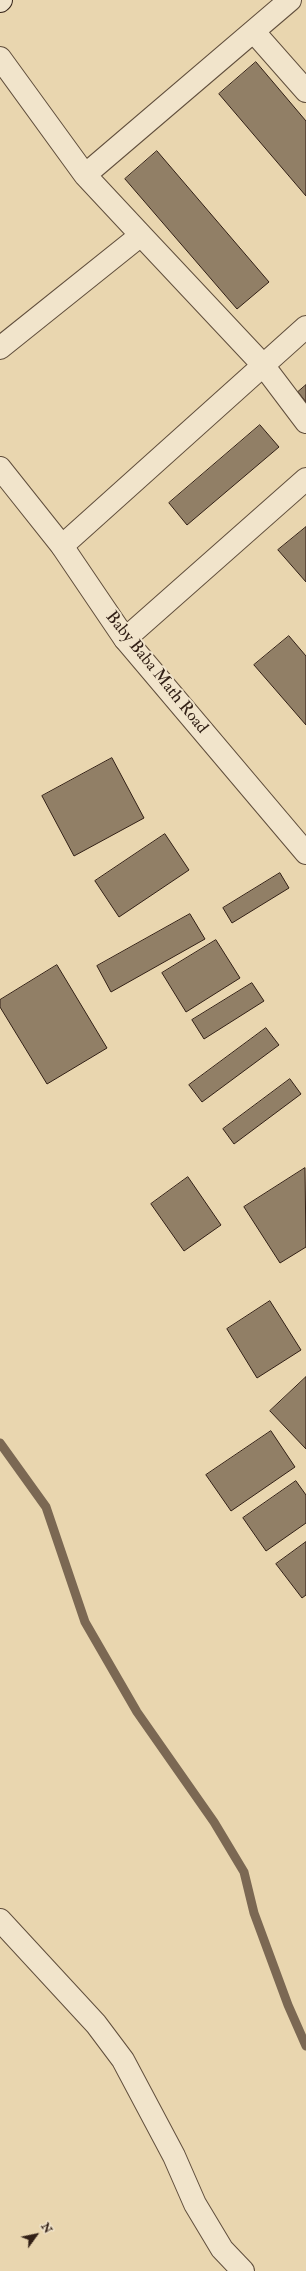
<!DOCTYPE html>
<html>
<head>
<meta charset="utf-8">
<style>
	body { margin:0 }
	#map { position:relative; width:306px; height:2271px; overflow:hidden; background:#e9d6af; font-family:"IM FELL Double Pica",serif }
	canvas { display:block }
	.north { position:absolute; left:16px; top:2215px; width:40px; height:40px; -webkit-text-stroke:3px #f1e4cb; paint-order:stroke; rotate:57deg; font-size:11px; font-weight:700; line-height:16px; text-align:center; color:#322016 }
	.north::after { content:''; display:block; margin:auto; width:14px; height:18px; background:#322016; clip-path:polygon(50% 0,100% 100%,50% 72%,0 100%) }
</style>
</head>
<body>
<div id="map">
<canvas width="306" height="2271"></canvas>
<div class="north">N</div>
</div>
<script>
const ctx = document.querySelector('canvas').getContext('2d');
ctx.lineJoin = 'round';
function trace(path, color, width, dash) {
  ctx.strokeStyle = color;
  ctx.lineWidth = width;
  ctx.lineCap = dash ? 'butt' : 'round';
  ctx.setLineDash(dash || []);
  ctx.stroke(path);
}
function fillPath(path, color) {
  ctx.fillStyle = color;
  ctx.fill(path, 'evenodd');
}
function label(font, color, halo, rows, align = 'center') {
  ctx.font = font + ' "IM FELL Double Pica",serif';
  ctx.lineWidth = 4;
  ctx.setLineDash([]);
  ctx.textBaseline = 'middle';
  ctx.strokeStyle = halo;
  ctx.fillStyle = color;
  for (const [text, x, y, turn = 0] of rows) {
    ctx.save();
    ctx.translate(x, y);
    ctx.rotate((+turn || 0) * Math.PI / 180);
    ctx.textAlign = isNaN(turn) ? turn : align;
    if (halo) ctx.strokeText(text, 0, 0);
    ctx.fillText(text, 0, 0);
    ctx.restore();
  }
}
const stream = new Path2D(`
	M0,1443L46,1507L85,1622L137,1712L214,1822L244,1872L254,1913L288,2005L306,2046`);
const building = new Path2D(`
	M256,62L306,121V196L219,94Z
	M157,151L269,282L237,309L125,179Z
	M306,385V402L298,392Z
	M260,425L279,447L187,525L169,503Z
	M306,527V582L278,550Z
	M289,636L306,656V725L254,665Z
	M112,758L144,818L74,856L42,796Z
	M165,834L189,870L119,917L95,881Z
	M280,873L289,888L232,923L223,908Z
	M190,914L205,939L111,992L97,966Z
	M216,940L240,978L186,1012L162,973Z
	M57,965L107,1048L47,1084L0,1007V1000Z
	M252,983L264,1001L204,1039L192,1020Z
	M266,1028L279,1045L202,1102L189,1085Z
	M290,1079L301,1094L234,1144L223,1129Z
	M305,1168L306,1247L280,1263L244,1207Z
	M188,1177L221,1225L184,1251L151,1204Z
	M270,1301L301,1350L257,1378L227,1329Z
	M306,1377V1449L270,1411Z
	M271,1431L295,1467L231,1511L206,1475Z
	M296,1481L306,1495V1523L266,1551L243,1518Z
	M306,1542V1595L302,1598L276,1564Z`);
const minor = new Path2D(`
	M254,32L306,91
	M0,58L85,175L141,235L0,348
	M85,175L290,0
	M141,235L263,365L306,422
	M62,546L306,327
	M125,639L306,479
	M0,1920L96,2024L123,2060L174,2156L195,2204L222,2249L243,2271`);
const tertiary = new Path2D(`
	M0,468L62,546L125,639L306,853`);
const secondary = new Path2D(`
	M0,1L1,0`);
const streetNames = [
	["Baby Baba Math Road",156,673,51]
];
trace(stream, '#7b6853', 9);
fillPath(building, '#917f66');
trace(building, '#322016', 1);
trace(minor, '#604e3c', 24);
trace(tertiary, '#604e3c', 24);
trace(secondary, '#322016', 24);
trace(minor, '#f1e4cb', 22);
trace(tertiary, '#f1e4cb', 22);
trace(secondary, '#f1e4cb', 22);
label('17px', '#322016', '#f1e4cb', streetNames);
</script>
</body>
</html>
